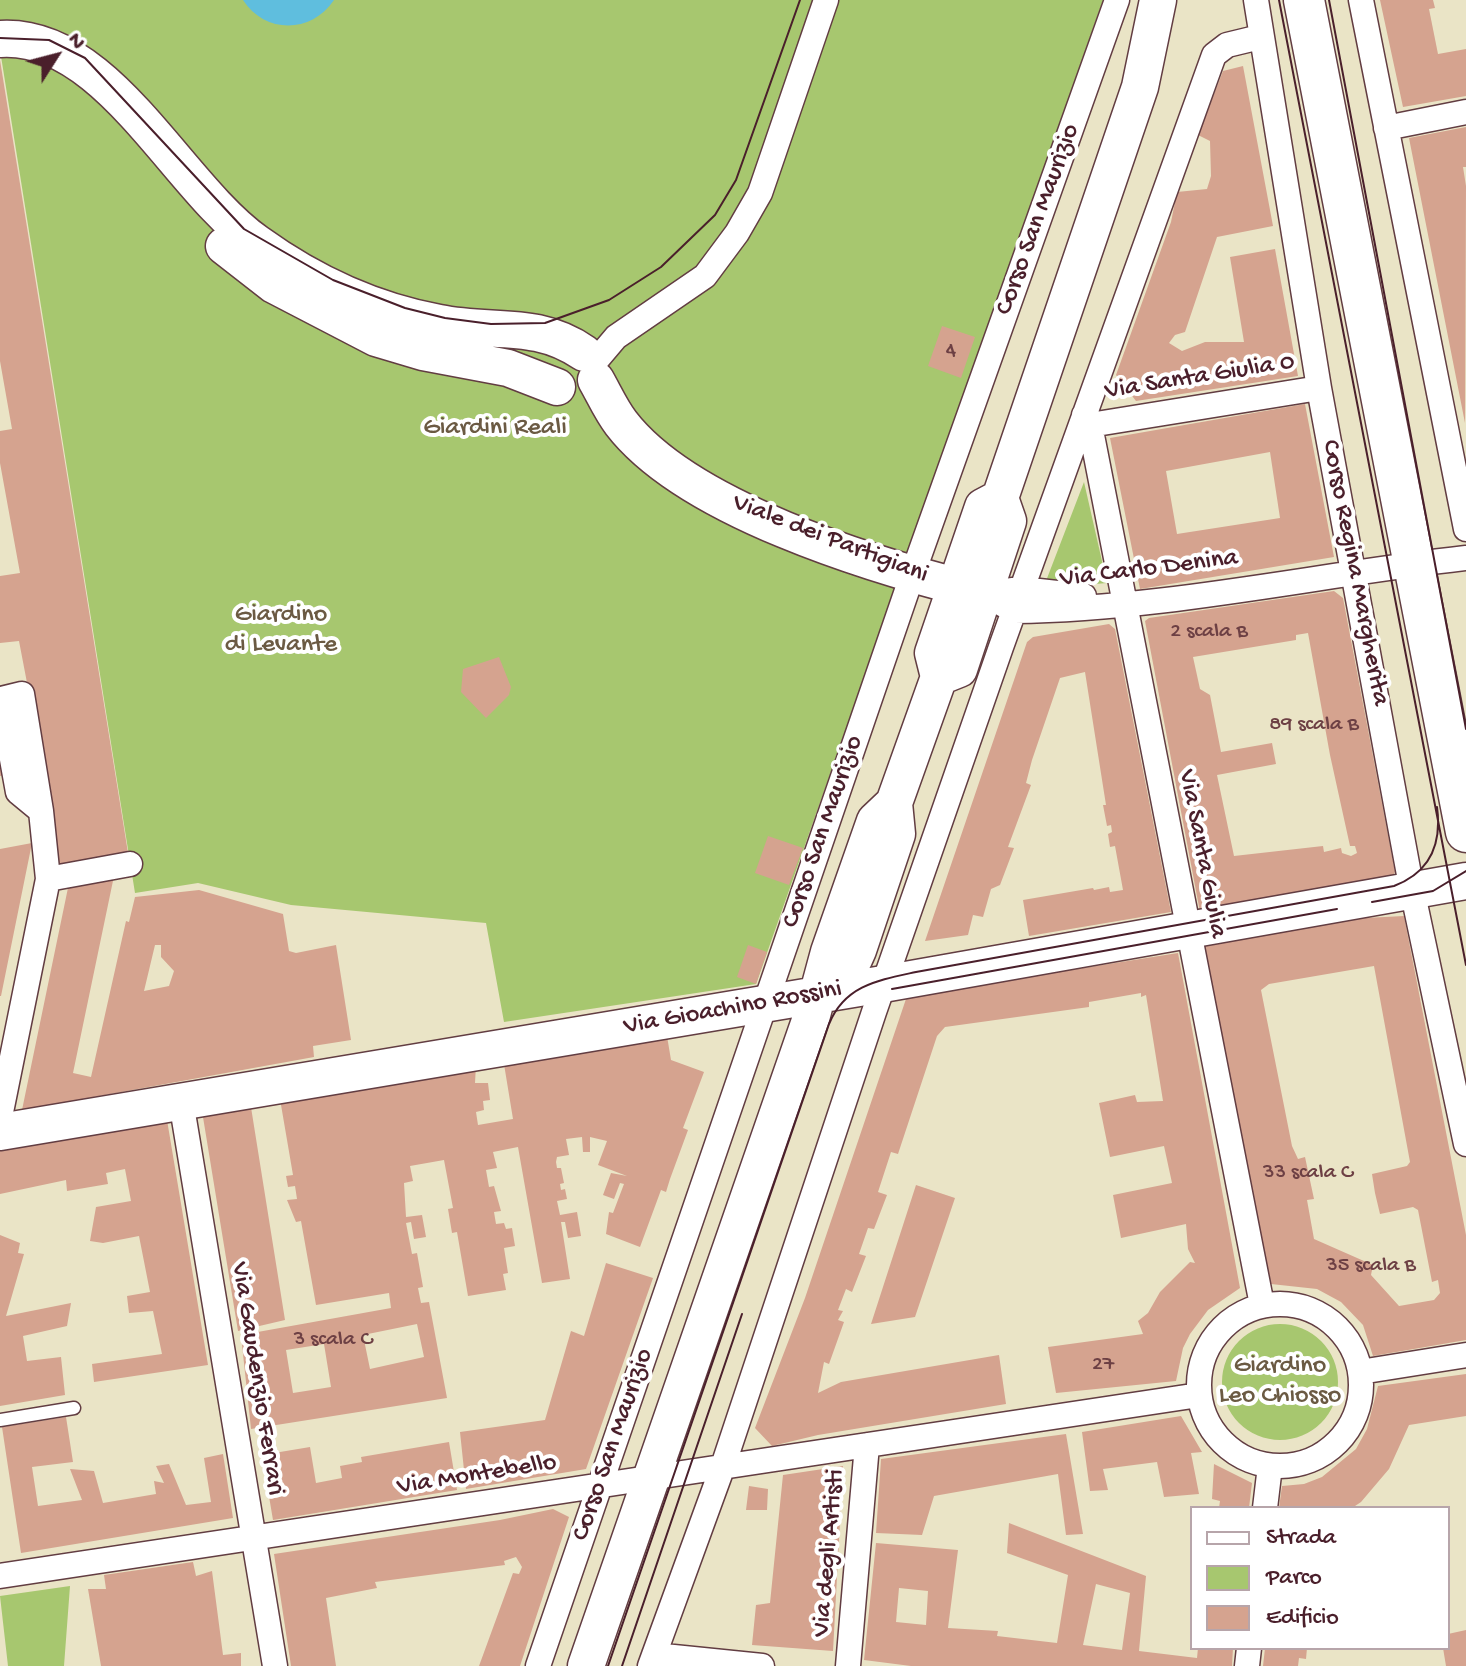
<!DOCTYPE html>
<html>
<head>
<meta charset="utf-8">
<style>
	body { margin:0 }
	#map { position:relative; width:1466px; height:1666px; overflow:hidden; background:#eae4c6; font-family:"Gochi Hand",sans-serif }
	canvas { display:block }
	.legend { position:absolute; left:1190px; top:1506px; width:260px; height:144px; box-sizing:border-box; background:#fff; border:2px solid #b7a5aa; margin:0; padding:10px 14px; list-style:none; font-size:24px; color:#4a1f2b }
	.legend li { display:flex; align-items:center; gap:16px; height:40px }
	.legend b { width:40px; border:2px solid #b7a5aa }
	.north { position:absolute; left:16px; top:16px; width:80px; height:80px; -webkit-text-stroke:6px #fff; paint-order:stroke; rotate:54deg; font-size:22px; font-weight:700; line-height:32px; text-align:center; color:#4a1f2b }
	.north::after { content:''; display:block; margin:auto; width:28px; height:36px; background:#4a1f2b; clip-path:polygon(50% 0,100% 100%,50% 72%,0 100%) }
</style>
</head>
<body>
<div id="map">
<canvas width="1466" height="1666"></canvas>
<ul class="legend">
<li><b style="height:10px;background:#fff"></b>Strada</li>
<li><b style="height:22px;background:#a7c76f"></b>Parco</li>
<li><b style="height:22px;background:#d5a38f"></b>Edificio</li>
</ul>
<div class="north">N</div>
</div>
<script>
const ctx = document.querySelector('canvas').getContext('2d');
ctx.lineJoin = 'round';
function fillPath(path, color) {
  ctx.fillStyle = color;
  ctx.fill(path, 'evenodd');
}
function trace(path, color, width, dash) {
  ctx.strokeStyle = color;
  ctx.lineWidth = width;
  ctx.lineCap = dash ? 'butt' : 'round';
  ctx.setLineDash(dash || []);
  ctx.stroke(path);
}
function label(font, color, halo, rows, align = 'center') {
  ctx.font = font + ' "Gochi Hand",sans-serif';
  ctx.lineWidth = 8;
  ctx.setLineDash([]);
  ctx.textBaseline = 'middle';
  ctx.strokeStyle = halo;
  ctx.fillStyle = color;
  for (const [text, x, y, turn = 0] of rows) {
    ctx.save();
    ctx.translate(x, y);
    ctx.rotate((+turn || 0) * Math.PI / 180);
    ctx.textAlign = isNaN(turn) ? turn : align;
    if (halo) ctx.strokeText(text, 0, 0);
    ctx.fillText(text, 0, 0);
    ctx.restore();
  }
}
const green = new Path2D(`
	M0,0H1103L756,984L504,1022L486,923L291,905L198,883L135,893L0,50Z
	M1084,482L1107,583L1072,586L1046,581Z
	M1222 1382a58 58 0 1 1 116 0a58 58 0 1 1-116 0Z
	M70,1586L64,1666H8L0,1596Z`);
const water = new Path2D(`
	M243,0H334C311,34 265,34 243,0Z`);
const building = new Path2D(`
	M1380,0H1433L1435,8L1429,9L1438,54L1466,49V96L1403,107Z
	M0,60L129,859L59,869L34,770L0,776V742L37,735L19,641L0,643V576L20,573L0,463V431L12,429L0,361Z
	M1243,66L1273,226L1217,237L1185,332L1175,335L1169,343L1182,351L1205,342H1244L1230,257L1275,249L1298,376L1136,401L1116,375L1171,222L1177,192L1207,189L1211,176L1210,141L1198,135L1223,71Z
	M1466,127V167H1463L1466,186L1465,423L1409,138Z
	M942,326L975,337L961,378L928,366Z
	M1305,404L1334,557L1140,589L1110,438ZM1270,452L1280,518L1177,534L1166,471Z
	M1334,591L1343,598L1395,872L1391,879L1200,912L1145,621L1149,618ZM1308,633L1330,755L1350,846H1355L1357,853L1351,856L1342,853L1341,848L1324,852L1323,846L1234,856L1217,775L1276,764L1272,743L1221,752L1210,695L1200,689L1193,657L1296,640V635Z
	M1109,624L1115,629L1171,912L1029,936L1023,900L1093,888L1094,890L1109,887L1110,892L1123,890L1115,846L1110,847L1108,834L1112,832L1111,825L1107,826L1103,805H1106L1085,672L1060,678L1032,760L1026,783L1031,785L1008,847L1014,848L1000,885L991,889L983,917L973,915L968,935L925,941L1027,642L1033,637Z
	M499,657L511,687L509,695L486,718L461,692L463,669Z
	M768,836L803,848L789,885L755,873Z
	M32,843L1,996H0V849Z
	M114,876L73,1073L91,1077L126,921L129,922L135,897L199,890L283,914L289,951L296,953L336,945L351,1040L313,1046L314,1057L22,1110L69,883ZM155,945H161V957L174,971L169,986L144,991Z
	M1404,916L1466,1235V1340L1373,1356L1363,1325L1341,1302L1317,1289L1271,1284L1203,944L1346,919ZM1374,966L1410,1162L1407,1166L1372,1174L1375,1193L1380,1214L1413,1207L1418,1210L1432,1282L1438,1280L1440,1293L1434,1300L1399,1306L1371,1275L1373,1265L1314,1239L1307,1200L1314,1199L1305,1157L1298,1159L1292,1146L1261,990L1269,984Z
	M748,945L767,952L756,984L737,977Z
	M1178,953L1240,1288L1208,1310L1190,1334L1183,1348L1176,1381L1056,1393L1048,1347L1143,1334L1138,1321L1148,1313L1160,1292L1190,1262L1195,1263L1188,1249L1186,1224L1121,1238L1113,1195L1172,1183L1164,1146L1110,1157L1099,1103L1135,1095L1137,1102L1163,1101L1146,995L1141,997V993L1089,1002V1007L945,1027L937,1036L898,1154L891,1152L878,1192L887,1195L874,1229L868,1228L859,1254L866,1256L852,1292L846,1289L838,1310L843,1311L838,1320L844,1322L829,1364L824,1362L818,1393L841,1382L999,1355L1006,1404L818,1435L772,1446L755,1428L805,1298L907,996Z
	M666,1030L671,1060L704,1072L683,1128L688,1130L670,1179L666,1192L661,1190L640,1247L606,1234L609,1212L613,1213L624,1184L620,1183L614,1199L603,1195L611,1173L627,1176L598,1165L607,1141L590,1137V1152H583L582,1137L566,1139L569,1155L557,1157L556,1162L557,1168H561L564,1183L560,1184L561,1190L565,1189L567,1199L557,1201L560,1215L577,1212L581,1236L568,1238L565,1222H561L570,1279L542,1283L518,1147L493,1152L497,1168L486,1170L489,1187L494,1186L501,1211L494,1212L496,1224L504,1223L506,1229L512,1228L515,1246L504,1248L508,1273L503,1274L506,1290L468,1296L457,1232L452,1233L448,1209L453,1208L444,1160L410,1166L413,1181L404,1183L406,1217L422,1215L426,1237L414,1239L411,1222L406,1223L412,1254L417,1253L423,1287L418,1288L421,1303L429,1302L447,1398L251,1429L241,1335L391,1308L389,1293L316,1305L301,1221L296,1222L287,1200L297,1199L295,1186L288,1187L286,1176L293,1175L280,1099L476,1065L475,1083H488L490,1100L483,1101L484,1110L476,1112L478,1125L513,1119L503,1058ZM417,1324L424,1357L370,1369L363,1335ZM324,1344L331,1387L293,1393L286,1350Z
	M250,1101L285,1320L238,1331L202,1111Z
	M167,1120L208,1365L94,1382L92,1364L162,1354L153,1311L129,1313L127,1296L150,1292L139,1236L103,1243L90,1241L96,1207L131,1201L125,1169L106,1173L108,1184L67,1191L66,1180L0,1194V1149Z
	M916,1185L955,1198L915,1317L871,1324Z
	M0,1235L20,1243L18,1253L24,1254L6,1316L71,1303L67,1326L23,1336L27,1361L61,1357L65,1395L0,1406Z
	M606,1263L653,1278L586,1469L466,1489L460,1432L545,1420L571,1331L584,1336Z
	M1466,1374V1416L1409,1425L1389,1469L1361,1502L1352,1508H1279L1282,1486L1304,1484L1322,1477L1356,1449L1367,1429L1378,1386Z
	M1181,1416L1202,1452L1191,1453L1199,1494L1164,1497L1157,1462L1103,1469L1108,1490L1090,1491L1082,1432Z
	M66,1417L73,1462L32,1467L38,1506L82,1500L70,1469L94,1471L103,1503L156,1494L154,1481L164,1483L156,1466L169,1464L186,1505L211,1502L204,1458L223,1454L233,1518L21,1553L2,1427Z
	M1066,1434L1083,1534L1066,1535L1058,1474L934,1496L922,1535L876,1533L881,1459Z
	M449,1442L457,1490L273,1520L262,1455L310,1447L316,1483L342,1478L340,1466L362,1462L361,1457Z
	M1214,1464L1252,1483L1249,1508H1219L1220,1501L1212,1499Z
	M843,1466L833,1651L752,1645L756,1605L770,1603L783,1475Z
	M749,1486L768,1489L767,1510H746Z
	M553,1509L569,1517L520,1666H479L513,1573L519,1574L522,1567L516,1557L504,1561L505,1565L375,1582L377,1588L326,1598L336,1666H291L274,1554L500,1520Z
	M1009,1523L1146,1576L1139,1651L1197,1658L1198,1648H1233L1232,1666H911L864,1660L876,1543L958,1550L948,1628L998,1631L997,1636L1057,1643L1068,1575L1007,1553ZM1096,1584L1130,1593L1122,1650L1083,1645ZM899,1588L928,1591L926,1625L896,1622Z
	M193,1562L196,1576L212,1571L223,1655L241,1653V1666H101L88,1589H106L104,1575Z
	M1466,1630V1666H1446L1443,1648H1448V1634Z
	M1265,1648H1307L1306,1659L1299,1658L1298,1666H1263Z`);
const lane = new Path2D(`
	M0,1420L74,1408`);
const street = new Path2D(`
	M1256,0L1319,388L1410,880L1466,1144
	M1361,0L1466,529
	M1386,128L1466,112
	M594,363L616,337L705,276L737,233L760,193L826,0
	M1084,415L1090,425L1262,1305
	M1090,425L1319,388
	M1005,591L1021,589L1084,596
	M1002,604L1014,611C1166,609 1315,575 1466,558
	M48,879L130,864
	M181,1101L275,1666
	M0,1117L48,879L41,811L18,792L1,699L22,694L41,811
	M1199 1385a81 81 0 1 1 162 0a81 81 0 1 1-162 0Z
	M1360,1372L1466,1355
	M1265,1508L1270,1466
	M0,1576L1199,1395
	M654,1655L762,1666
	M538,1666L913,573L1117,0
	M650,1666L723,1466L874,1012L1001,647L1214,55L1227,45L1260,37
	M848,1666L867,1445
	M1247,1666L1249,1648`);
const secondary = new Path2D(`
	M0,39C107,32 176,186 257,243C311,282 374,311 439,323C493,334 536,320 584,353
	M224,246L274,285L376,338L423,352L508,368L557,387
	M596,380C604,394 611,410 621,423C687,509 872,565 975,591
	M939,677L959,669L1008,521L1000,498L1140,87L1158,0
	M819,994L854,959L858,950L897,834L894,803L939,677L933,653L983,507L1000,498
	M0,1132L883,984L1466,881
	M586,1666L812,1015L829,952L875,821L894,803`);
const primary = new Path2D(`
	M1304,0L1466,832`);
const tram = new Path2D(`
	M1279,0L1466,965
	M1329,0L1466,729
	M0,38L49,40L85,58L244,229L333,280L405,308L445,318L491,324L545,323L609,300L661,267L715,215L736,180L800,0
	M1372,902L1433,891L1466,871
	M892,989L1337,909
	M608,1666L829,1024C845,985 879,980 916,972L1394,886C1431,872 1442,844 1437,807
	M622,1666L742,1314`);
const numberNames = [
	["4",951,352],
	["2 scala B",1209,633],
	["89 scala B",1314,726],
	["33 scala C",1308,1174],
	["35 scala B",1371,1267],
	["3 scala C",333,1341],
	["27",1103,1366]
];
const streetNames = [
	["Corso San Maurizio",1039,220,-70],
	["Via Santa Giulia 0",1200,378,-9],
	["Viale dei Partigiani",830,540,21],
	["Via Carlo Denina",1149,570,-7],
	["Corso Regina Margherita",1354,573,79],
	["Corso San Maurizio",824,832,-71],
	["Via Santa Giulia",1201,854,79],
	["Via Gioachino Rossini",733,1009,-10],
	["Via Gaudenzio Ferrari",256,1379,81],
	["Corso San Maurizio",614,1445,-71],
	["Via Montebello",477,1476,-9],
	["Via degli Artisti",830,1553,-85]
];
const parkNames = [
	["Giardini Reali",495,429],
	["Giardino",281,616],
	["di Levante",281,646],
	["Giardino",1280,1367],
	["Leo Chiosso",1280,1397]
];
fillPath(green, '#a7c76f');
fillPath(water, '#5fbede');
fillPath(building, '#d5a38f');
trace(lane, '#623d42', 15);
trace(street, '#623d42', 27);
trace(secondary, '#623d42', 39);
trace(primary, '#623d42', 43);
trace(lane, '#fff', 12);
trace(street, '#fff', 24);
trace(secondary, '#fff', 36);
trace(primary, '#fff', 40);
trace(tram, '#4a1f2b', 2);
label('22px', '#6d4044', null, numberNames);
label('26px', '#4a1f2b', '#fff', streetNames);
label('26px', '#6b5a43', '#fff', parkNames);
</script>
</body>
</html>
